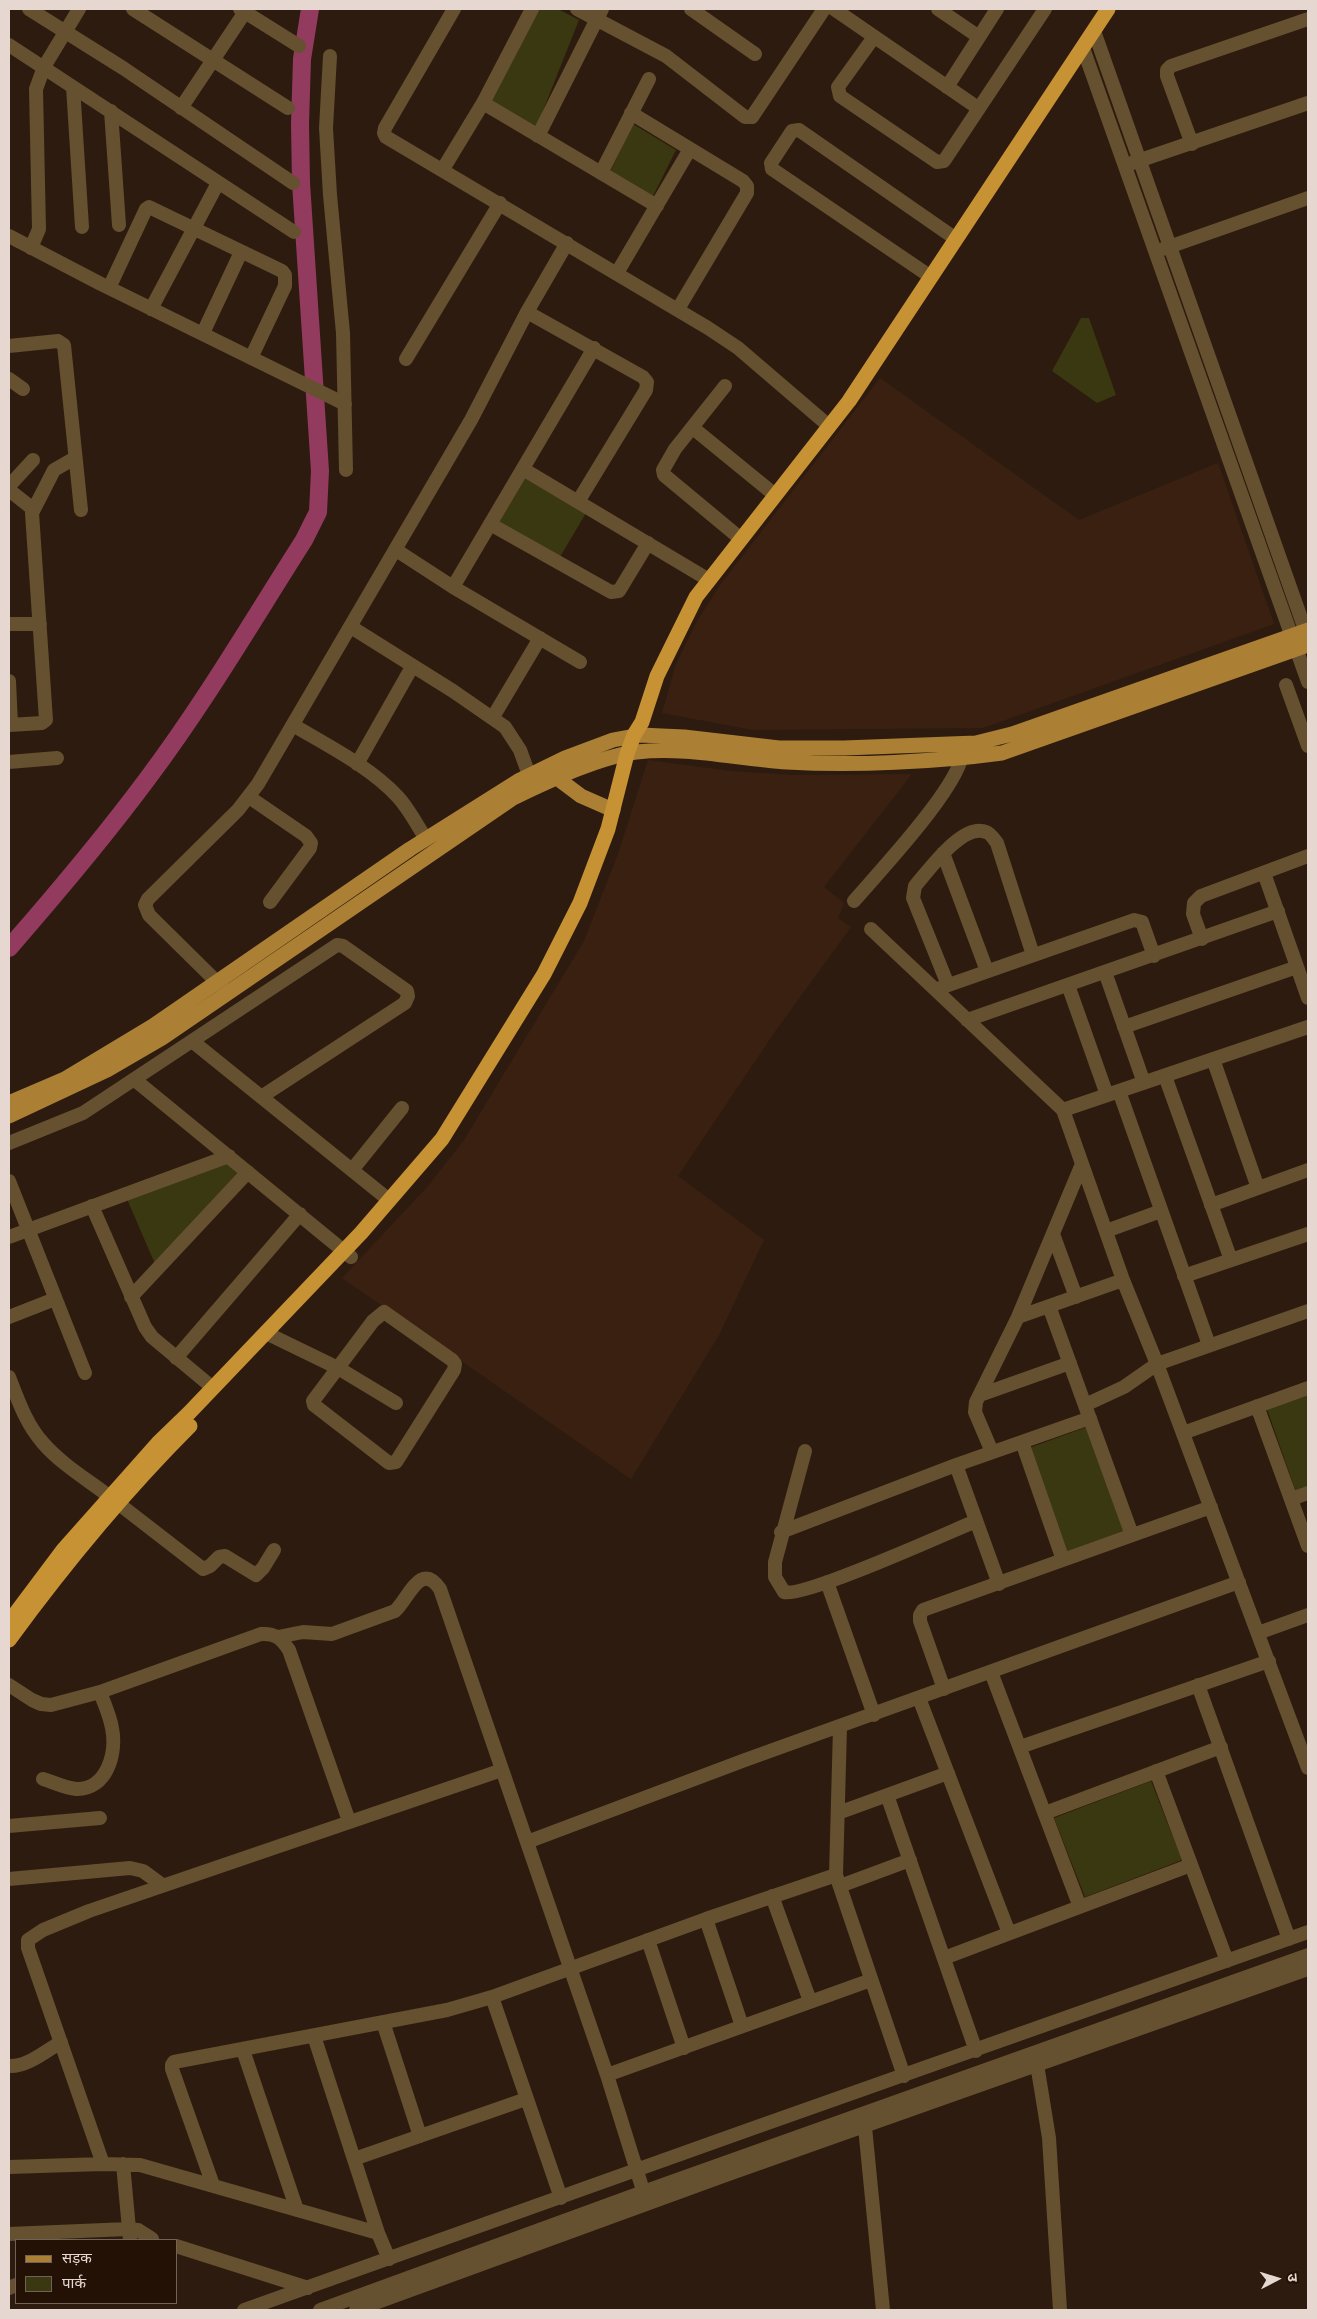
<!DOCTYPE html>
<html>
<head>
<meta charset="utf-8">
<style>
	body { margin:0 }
	#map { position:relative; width:1317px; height:2319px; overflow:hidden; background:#2e1b0f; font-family:"Source Sans 3","Noto Sans Devanagari",sans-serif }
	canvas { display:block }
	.frame { position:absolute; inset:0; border:10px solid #e6d8d0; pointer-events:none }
	.legend { position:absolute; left:15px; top:2239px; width:162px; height:65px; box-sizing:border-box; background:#241106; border:1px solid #726157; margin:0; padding:6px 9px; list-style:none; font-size:15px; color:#e6d8d0 }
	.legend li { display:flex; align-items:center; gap:10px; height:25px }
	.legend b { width:25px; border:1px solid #726157 }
	.north { position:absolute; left:1252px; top:2254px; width:50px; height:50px; -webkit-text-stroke:4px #241106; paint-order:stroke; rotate:85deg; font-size:14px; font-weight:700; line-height:20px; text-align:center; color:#e6d8d0 }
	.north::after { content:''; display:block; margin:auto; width:18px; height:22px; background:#e6d8d0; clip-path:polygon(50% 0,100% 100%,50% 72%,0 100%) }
</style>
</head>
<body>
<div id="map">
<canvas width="1317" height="2319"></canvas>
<div class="frame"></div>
<ul class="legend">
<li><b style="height:6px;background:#ab8035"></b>सड़क</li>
<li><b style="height:14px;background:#3a3810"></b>पार्क</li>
</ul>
<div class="north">उ</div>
</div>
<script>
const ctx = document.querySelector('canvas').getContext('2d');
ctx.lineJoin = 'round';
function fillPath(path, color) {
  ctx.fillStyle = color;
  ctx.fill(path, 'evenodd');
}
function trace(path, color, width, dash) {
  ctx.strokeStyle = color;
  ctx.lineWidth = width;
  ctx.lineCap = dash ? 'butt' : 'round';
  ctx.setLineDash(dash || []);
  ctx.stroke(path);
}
const built = new Path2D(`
	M880,378L1079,520L1218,463L1274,624L983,728L753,730L662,713L676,664L697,621L720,585Z
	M648,760L731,771L793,775L912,774L824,887L844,903L838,918L851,927L774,1033L678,1176L764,1240L719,1335L631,1479L342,1278L428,1186L464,1140L584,941L618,854Z`);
const green = new Path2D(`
	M538,9H558L579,20L536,128L489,101Z
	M633,124L676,150L653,196L610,172Z
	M1081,318H1089L1116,395L1097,403L1052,371Z
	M525,477L586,513L560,557L499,522Z
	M227,1161L239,1174L155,1264L127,1199Z
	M1308,1394V1487L1296,1492L1267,1409Z
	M1087,1427L1124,1531L1066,1552L1029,1448Z
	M1151,1781L1182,1860L1085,1897L1054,1818Z`);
const river = new Path2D(`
	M9,948C57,893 105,836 148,778C205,702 253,620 304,540L318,512L320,471L301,183L300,124L302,59L310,9`);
const minor = new Path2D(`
	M29,9L123,68L293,183
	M133,9L288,108
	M240,9L299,46
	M454,9L385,128L384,133L386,137L708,328L738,348L829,426
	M577,9L666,56L745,117H752L824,9
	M691,9L755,54
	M834,9L978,108
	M938,9L979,37
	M1094,31L1308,638
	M874,37L838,87L840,96L937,162L944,161L1045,9
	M9,45L294,232
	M1083,48L1308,682
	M330,56L326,128L330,195L343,333L346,470
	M73,87L82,227
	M947,87L997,9
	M483,103L657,206
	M181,108L247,9
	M111,111L119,225
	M631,113L743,181L747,186V193L678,309
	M538,136L602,9
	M1192,144L1167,76V70L1171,66L1308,19
	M1132,163L1308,103
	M443,169L483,103L532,9
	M601,173L649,79
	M9,236L101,284L345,404
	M31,248L39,229L36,89L44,67L79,9
	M1163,249L1308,198
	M617,273L690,149
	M931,277L772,169L771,163L792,131L799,130L956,239
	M109,288L146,209L149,207L282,271L285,275V286L251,358
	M151,309L218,183
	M527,312L643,377L647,382L646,390L579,500
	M203,333L241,252
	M9,346L58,341L64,345L81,510
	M406,359L500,203
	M9,379L23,389
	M725,386L675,449L663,470L664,475L741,539
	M693,428L775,495
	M523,469L709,580
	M9,486L33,460
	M9,490L33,509
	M490,524L611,592L619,591L648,543
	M396,550L453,587L580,662
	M453,587L594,348
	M9,624H40
	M351,627L453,691L505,727L520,750L533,786
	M9,681L11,725
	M1286,685L1308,746
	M493,717L540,638
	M9,725L42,723L46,720L32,513L54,470L75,458
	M293,725C328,746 369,766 398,797C409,809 417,825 426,839
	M9,762L57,758
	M357,764L412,667
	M249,797L306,836L311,843L310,848L270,902
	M943,853L987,971
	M1264,873L1308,998
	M854,901C879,872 964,782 963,749
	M871,929L1063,1110L1123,1280L1157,1364L1308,1768
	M1202,939L1193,914L1194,903L1201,896L1308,856
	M1105,972L1144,1083
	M948,985L913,898L915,886C929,870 963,822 986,832C990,833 994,839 997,843L1033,955
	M1068,985L1107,1095
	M940,988L1134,920L1142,922L1154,956
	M225,990L149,915L145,905L148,899L238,810L258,784L471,420L527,312L567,243
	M967,1020L1278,911
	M1124,1027L1297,967
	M192,1041L389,1200
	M1213,1059L1258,1188
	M1165,1076L1231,1260
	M135,1080L351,1257
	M1119,1091L1209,1345
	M1063,1110L1308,1027
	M9,1143L83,1113L337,945L343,946L407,991L408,996L405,1003L261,1097
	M352,1170L402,1108
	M9,1181L85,1373
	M1211,1205L1308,1170
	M92,1206L145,1327L152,1337L213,1388
	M1106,1231L1161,1211
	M1053,1234L1076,1297
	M9,1237L229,1156
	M1184,1276L1308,1234
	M131,1297L248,1172
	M1049,1306L1132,1535
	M384,1312L452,1360L455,1364L454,1370L396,1462L389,1463L314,1405L313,1401L373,1321Z
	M9,1317L55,1299
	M1018,1317L1123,1280
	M266,1333L338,1368L396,1403
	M176,1358L300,1214
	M9,1377C18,1400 26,1424 43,1443C61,1464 88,1480 110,1497
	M980,1395L1070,1363
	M1085,1405L1124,1387L1157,1364L1308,1311
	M1257,1406L1308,1546
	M1183,1433L1308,1388
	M1022,1442L1063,1560
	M805,1451L775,1562V1577L784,1592C804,1598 947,1533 976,1521
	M992,1452L975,1412L976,1402L1018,1317L1082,1164
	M956,1465L999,1584
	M1291,1499L1308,1493
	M119,1504L203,1569L210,1566L219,1557L225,1556L256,1575L263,1568L274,1550
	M781,1532L956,1465L1090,1418
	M827,1582L874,1715
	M1258,1633L1308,1615
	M278,1637L303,1632L332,1634L395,1611C408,1600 420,1560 440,1589L607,2075L646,2200
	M991,1672L1080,1907
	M9,1685L32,1700L41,1704L51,1705L100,1692L261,1634C275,1633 281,1638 289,1650L349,1821
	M1198,1685L1289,1939
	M944,1689L920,1621V1615L923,1610L1211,1507
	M919,1698L1009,1933
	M840,1727L836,1875L904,2076
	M1020,1747L1269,1661
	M1156,1771L1227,1961
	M43,1779C53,1782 65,1788 76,1789C107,1790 117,1753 112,1728C110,1716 104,1703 100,1692
	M887,1795L976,2051
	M838,1813L948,1773
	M1045,1813L1221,1747
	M9,1826L100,1818
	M527,1842L745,1760L1239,1582
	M9,1879L130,1868L143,1871L162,1885
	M840,1886L910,1860
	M772,1896L810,2001
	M706,1919L742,2026
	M648,1940L684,2048
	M944,1958L1191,1865
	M492,1997L561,2198
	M383,2022L420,2136
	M314,2036L378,2233L389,2259
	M243,2050L297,2210
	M1036,2058L1049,2138L1060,2310
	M9,2066C27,2067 46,2051 61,2042
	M607,2075L871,1980
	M864,2117L883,2310
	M354,2159L526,2099
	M103,2164L28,1948V1940L43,1930L89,1911L502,1770
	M123,2164L130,2240
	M9,2167L103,2164L140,2165L378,2233
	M213,2185L172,2069V2065L174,2062L447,2010L492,1997L706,1919L836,1875
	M9,2234L128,2229L138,2230L152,2239
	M176,2246L308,2288
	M9,2288L16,2285
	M244,2310L748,2130L1308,1932
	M320,2310L643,2192L1308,1955
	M356,2310L726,2175L1308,1969`);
const major = new Path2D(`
	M557,778L581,796L613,810
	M9,1103L65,1079L153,1026L410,849L518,781L565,758L613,740L640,735L684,737L779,748H844L976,743L1012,734L1308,630
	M9,1116L107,1070L162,1038L513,798C547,782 598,757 636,752C687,746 737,759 787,762C854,766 935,762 1002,753L1308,645`);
const highway = new Path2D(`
	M9,1622L63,1550L158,1443L189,1413L361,1233L442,1139L544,974L580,903L608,829L627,754L634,735L642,722L657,676L696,597L849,401L1108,9
	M9,1640C64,1565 124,1492 190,1426`);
fillPath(built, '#3a2011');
fillPath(green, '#3a3810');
trace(river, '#933b5f', 18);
trace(minor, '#65502f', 14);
trace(major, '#ab8035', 15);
trace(highway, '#c69234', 15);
</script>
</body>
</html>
